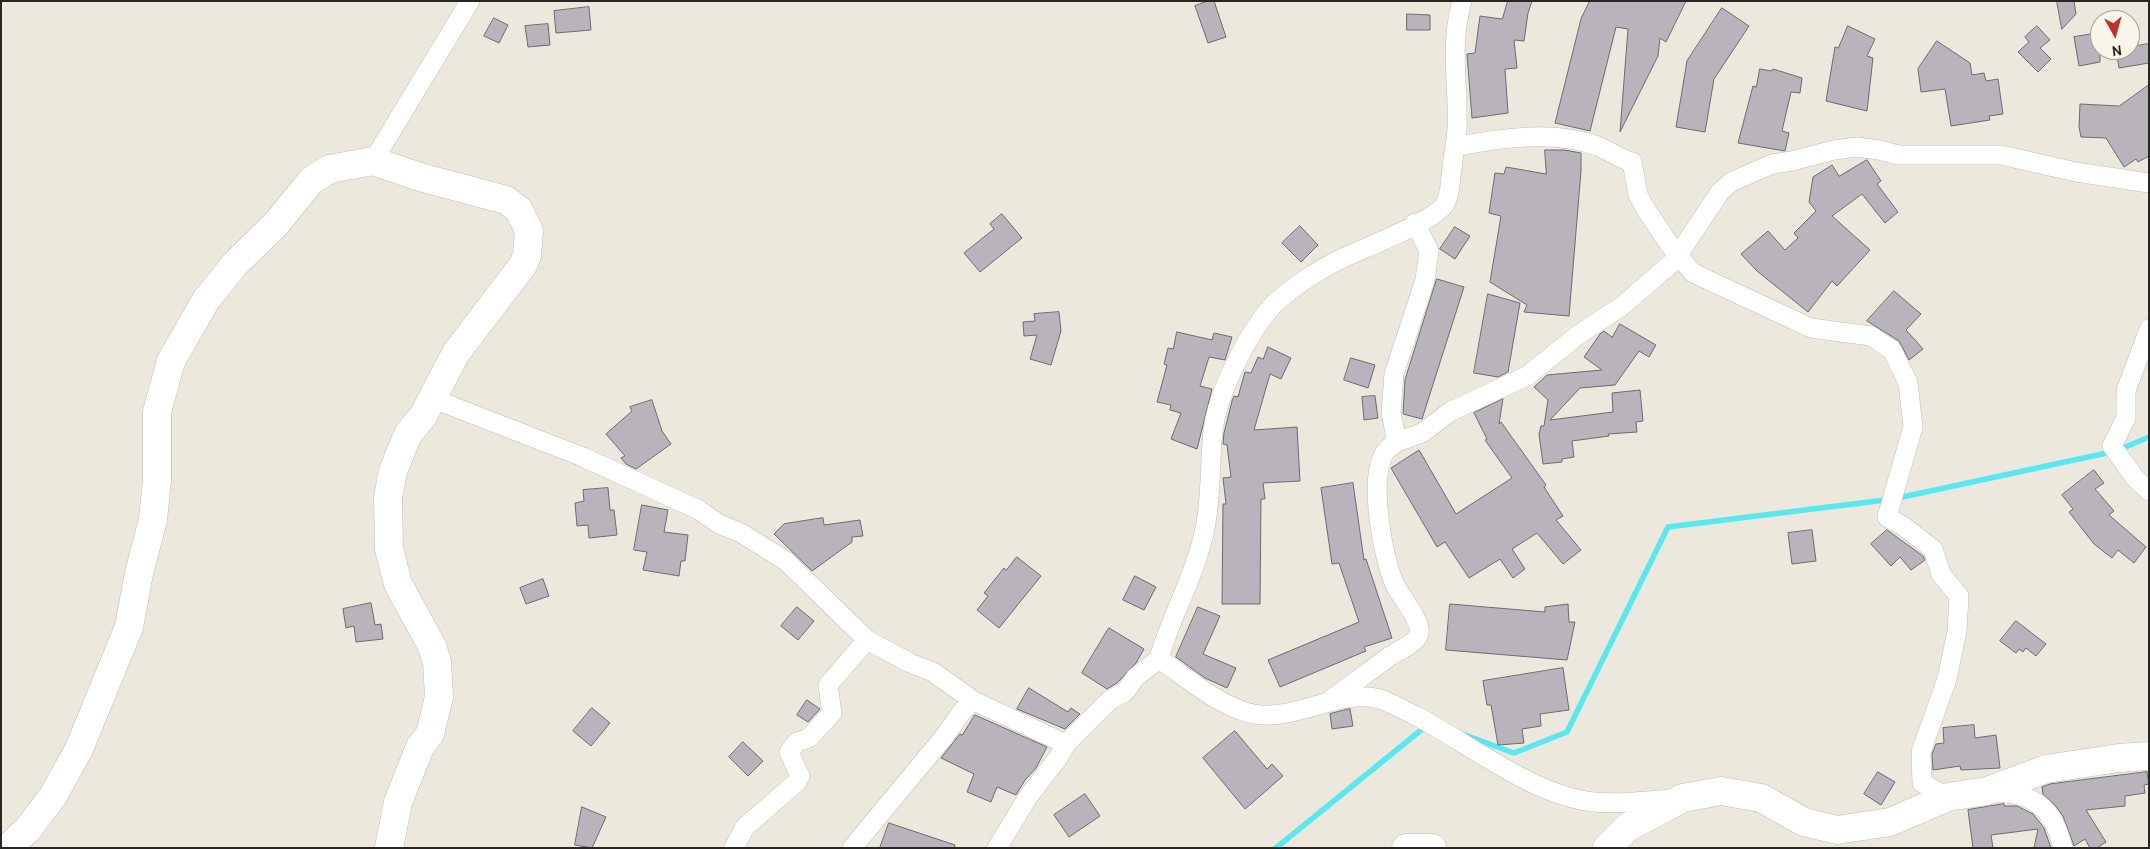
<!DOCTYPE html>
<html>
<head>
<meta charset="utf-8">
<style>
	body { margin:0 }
	#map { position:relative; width:2150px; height:849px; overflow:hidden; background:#ece8de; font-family:Overpass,sans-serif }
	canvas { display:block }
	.frame { position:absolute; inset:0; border:2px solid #282623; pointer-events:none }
	.north { position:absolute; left:2090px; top:10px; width:50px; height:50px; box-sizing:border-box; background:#faf5eb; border:1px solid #a6a29b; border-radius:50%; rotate:173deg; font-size:14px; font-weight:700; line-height:20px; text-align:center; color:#282623 }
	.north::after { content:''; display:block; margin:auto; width:18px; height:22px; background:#bf3129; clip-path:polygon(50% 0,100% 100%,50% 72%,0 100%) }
</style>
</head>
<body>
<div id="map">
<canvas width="2150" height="849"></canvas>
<div class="frame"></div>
<div class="north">N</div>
</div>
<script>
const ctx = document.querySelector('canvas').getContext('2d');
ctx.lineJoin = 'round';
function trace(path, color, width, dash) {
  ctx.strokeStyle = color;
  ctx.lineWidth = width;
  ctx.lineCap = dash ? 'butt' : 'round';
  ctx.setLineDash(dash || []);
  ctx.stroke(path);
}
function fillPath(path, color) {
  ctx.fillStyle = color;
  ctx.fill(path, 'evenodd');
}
const stream = new Path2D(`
	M1465,735L1514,753L1567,732L1668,527L1893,499L2116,451L2149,437
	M1276,848L1426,726`);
const building = new Path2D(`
	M1208,1H1214L1226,37L1208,43L1195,6Z
	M1508,1H1532L1528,13L1524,41L1514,40L1517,68L1505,69L1508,113L1472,118L1467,54L1475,53L1480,16L1502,19Z
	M1590,1H1686L1666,42L1660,38L1658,56L1620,132L1628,29L1616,27L1590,131L1555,123L1581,19Z
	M2057,1H2074L2076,14L2062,29Z
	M589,7L591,30L556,33L554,11Z
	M1722,8L1749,26L1714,79L1705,132L1676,127L1687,61Z
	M1407,14L1430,15V30H1407Z
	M494,18L508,25L499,43L484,36Z
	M548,24L550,45L528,47L525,26Z
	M1848,26L1875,39L1867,56L1873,58L1867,111L1826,101L1835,47L1838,48Z
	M2037,26L2050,40L2040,48L2051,59L2038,72L2018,52L2029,42L2025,37Z
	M2100,33V62L2079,66L2074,37Z
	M1937,41L1970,63L1972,75L1984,73L1986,81L1998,79L2003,114L1989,116L1990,120L1951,126L1945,89L1921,92L1918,69Z
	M2149,44V63L2119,68L2116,50H2130V47Z
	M1760,69L1772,71L1773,69L1802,78L1800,93L1791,92L1782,131L1789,133L1785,151L1738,143L1753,86L1756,87Z
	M2149,85V156L2138,162L2136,159L2124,167L2106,138L2081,137L2079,127L2080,104L2119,106Z
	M1545,150H1564L1581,153V171L1569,316L1524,312L1527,305L1490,282L1501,216L1489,213L1495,173L1504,174L1506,167L1546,174Z
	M1867,160L1881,181L1877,184L1898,212L1885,223L1862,194L1832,216L1870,250L1837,286L1832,281L1808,312L1757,271L1741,254L1768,231L1785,250L1798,238L1794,233L1816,211L1809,202L1813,177L1832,165L1839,176Z
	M1002,214L1022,238L980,272L964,253L994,229L990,224Z
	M1300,226L1318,245L1301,262L1282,243Z
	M1455,227L1470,236L1455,259L1440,249Z
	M1437,279L1464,287L1422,419L1403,414L1405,380Z
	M1894,291L1921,314L1906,330L1923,349L1909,360L1899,341L1867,321Z
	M1488,294L1520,303L1508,372L1498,377L1474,373Z
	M1059,312L1061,331L1051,365L1030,359L1037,335L1024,336L1023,322L1035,321L1034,314Z
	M1620,324L1656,345L1649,357L1639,351L1615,385L1580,388L1550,420L1613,412L1612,393L1640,390L1643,421L1636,422L1637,432L1608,434L1609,436L1572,441L1574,457L1562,459V462L1543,464L1539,434L1541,426H1544L1548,400L1534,387L1547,375L1602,370L1584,357L1600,334L1604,331L1612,337Z
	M1177,332L1212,340L1214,333L1232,337L1225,360L1209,357L1200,386L1212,389L1197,449L1171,439L1181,413L1170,410L1171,405L1157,402L1167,365L1164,364L1168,348L1173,349Z
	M1268,347L1291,358L1281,379L1270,374L1254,430L1297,427L1300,481L1263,483L1265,499H1261L1260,604H1222L1223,504H1226L1223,478L1231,477L1227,445L1223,444L1224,433L1232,401L1234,396L1238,397L1245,372L1251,373L1258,357L1263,359Z
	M1351,358L1375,365L1368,388L1344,380Z
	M1375,396L1378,418L1364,420L1362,397Z
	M1503,399L1499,424L1501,422L1546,485L1544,487L1563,516L1556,520L1581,550L1563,564L1537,533L1512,549L1525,569L1513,578L1500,559L1469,578L1445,542L1437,547L1391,468L1419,450L1456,514L1512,478L1485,440L1487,439L1474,413Z
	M652,400L662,431L671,444L636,469L626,464L621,458L625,456L606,434L632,411L630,407Z
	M2094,470L2104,483L2095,489L2114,511L2109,515L2146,547L2134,563L2118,550L2112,558L2094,544L2069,512L2073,509L2062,495Z
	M1353,483L1364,560L1366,559L1392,638L1364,647L1366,651L1280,687L1268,660L1359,622L1339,563L1332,564L1321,488Z
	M608,488L610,510H614L617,535L589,538L588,525L577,526L575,503L584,501L583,490Z
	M642,505L668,510L664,532L688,535L685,561H681L679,576L643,570L647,552L634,550Z
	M823,518L824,525L860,520L863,536L852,537V542L812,571L774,534L784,524Z
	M1812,530L1816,561L1792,564L1788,533Z
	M1887,530L1923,556L1925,560L1911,570L1900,557L1891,566L1871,544Z
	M1017,557L1041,576L999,628L977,610L988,596L984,593L1004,568L1006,570Z
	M1135,576L1156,587L1144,610L1123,600Z
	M543,579L549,596L526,604L520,588Z
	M371,603L375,625L381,624L383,639L356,642L354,626L346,628L343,609Z
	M1450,604L1545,612V607L1568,604L1569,622H1575L1567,660L1446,650Z
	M797,607L814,621L798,640L781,626Z
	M1198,607L1220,616L1203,654L1236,668L1227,688L1205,678L1176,657Z
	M2016,621L2046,644L2036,656L2026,648L2023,652L2019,649L2016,653L2000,641Z
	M1109,628L1144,649L1136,663L1117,683L1107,689L1082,673Z
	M1563,668L1569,710L1540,714L1541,726L1522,729L1524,743L1498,745L1491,705H1487L1483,681Z
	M1029,688L1068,712L1071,708L1080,714L1065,729L1017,709Z
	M807,700L820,709L808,722L797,715Z
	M592,708L610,723L591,746L573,731Z
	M1350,709L1353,726L1332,729L1330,714Z
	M975,715L1047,747L1036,768L1025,780L1016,795L997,787L991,802L967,792L974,774L941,758L960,734L962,735Z
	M1974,725L1975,738L1996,735L2000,768L1961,770L1960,766L1933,770L1932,754L1936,744L1944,743L1943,728Z
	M1235,731L1267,769L1272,764L1283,776L1245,809L1203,758Z
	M743,742L763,761L748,776L729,757Z
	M1878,772L1895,782L1881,805L1864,794Z
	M2147,772L2149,784L2144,785L2145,793L2125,796V806L2086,810L2106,842L2097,848H2090L2085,839L2074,846L2063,816L2055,805L2043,794L2042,787L2050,784Z
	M1085,794L1100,816L1069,837L1054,815Z
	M2004,804V806H2017L2033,814L2044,828L2051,848H2034L2038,829L1991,835L1993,848H1973L1968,810Z
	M582,807L606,817L592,848L575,845Z
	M889,823L955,845L954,848H880Z`);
const minor = new Path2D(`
	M1462,1C1449,47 1459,84 1457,130C1456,143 1453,156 1452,169C1450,179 1451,194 1445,204C1433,222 1366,247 1345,257C1327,265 1297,284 1282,297C1252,321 1217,394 1213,431C1209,468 1212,505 1202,541C1192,582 1170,618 1159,659C1188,678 1218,706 1253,714C1294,722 1341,688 1380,699C1394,704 1405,711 1418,717C1471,745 1534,796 1594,802C1620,805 1648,800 1674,799
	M1455,147C1499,138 1554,130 1597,146C1609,150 1619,159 1632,162L1638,195L1645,208L1669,244L1693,273L1811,328L1871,336L1892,350L1908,383L1913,427L1887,517L1903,526L1933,549L1941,574L1959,596L1957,631L1947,679L1921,752L1922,783L1948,797
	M373,161L470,1
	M2149,329L2126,391V418L2112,446L2135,478L2149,491
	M431,398L583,457L699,510L719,524L741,533L786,561L867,640L910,663L933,672L974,701L1066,744
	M1397,442L1422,433L1451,411L1527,376L1578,335L1622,306L1674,261L1720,192L1731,182L1772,164L1792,161L1834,150L1857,147L1879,150L1898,155H2001L2076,172L2149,183
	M1329,701C1349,686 1370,671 1390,656C1399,650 1413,645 1418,636C1425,624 1400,596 1395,585C1383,557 1370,487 1382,458C1385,450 1390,447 1397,442L1391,413L1394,374L1425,280L1429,251L1415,223
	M1993,792C2034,793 2053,807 2063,848
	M734,848L745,827L797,782L800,776L789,752L797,742L809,738L832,713L828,685L867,640
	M852,848L944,737L963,710L974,701
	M997,848L1028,797L1058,758L1066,744L1110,700L1125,692L1136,677L1159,659`);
const secondary = new Path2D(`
	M8,848L28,829L53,796L79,749L129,627L139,573L153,520L157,480V412L171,361L206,300L235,264L276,224L311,181L329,169L373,161L420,177L506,200L519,210L529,231L527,256L523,265L456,353L423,416L408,434L393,471L388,497L389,549L398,584L432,646L437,662L439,697L430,734L420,747L398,802L389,848
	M1406,848H1432
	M1607,848L1628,827L1683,798L1721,791L1761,798L1804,822L1837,830L1890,822L1948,797L1987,791L2046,769L2119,758L2149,756`);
trace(stream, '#5be7f0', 5.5);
fillPath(building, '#b9b3bb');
trace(building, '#6f6970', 1);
trace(minor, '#c0bcb3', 20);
trace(secondary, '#c0bcb3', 29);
trace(minor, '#fff', 19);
trace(secondary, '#fff', 28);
</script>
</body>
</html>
